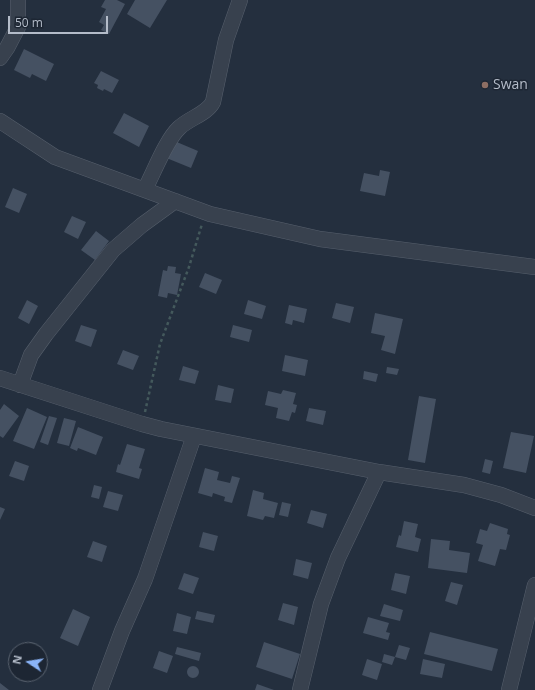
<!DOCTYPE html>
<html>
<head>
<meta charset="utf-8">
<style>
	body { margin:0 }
	#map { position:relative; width:535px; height:690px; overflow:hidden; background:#242f3e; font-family:"Open Sans",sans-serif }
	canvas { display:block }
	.north { position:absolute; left:8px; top:642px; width:40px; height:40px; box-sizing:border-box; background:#1d2633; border:1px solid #59626f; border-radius:50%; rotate:282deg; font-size:11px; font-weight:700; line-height:16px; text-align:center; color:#b4bcc9 }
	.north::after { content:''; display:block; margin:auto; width:14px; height:18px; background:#8ab4f8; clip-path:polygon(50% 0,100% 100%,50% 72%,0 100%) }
	.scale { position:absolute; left:8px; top:16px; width:100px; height:18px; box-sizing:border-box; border:2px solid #b4bcc9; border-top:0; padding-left:5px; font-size:12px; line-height:14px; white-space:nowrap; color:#b4bcc9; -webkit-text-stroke:3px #1d2633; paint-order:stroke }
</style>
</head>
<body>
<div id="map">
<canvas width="535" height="690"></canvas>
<div class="north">N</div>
<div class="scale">50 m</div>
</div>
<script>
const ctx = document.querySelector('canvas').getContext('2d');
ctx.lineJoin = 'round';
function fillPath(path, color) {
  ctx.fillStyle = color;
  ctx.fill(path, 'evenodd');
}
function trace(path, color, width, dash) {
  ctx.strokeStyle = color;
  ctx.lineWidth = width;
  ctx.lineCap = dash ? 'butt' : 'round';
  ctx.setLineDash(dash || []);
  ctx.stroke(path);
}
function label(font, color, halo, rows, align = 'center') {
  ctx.font = font + ' "Open Sans",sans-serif';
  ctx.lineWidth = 3;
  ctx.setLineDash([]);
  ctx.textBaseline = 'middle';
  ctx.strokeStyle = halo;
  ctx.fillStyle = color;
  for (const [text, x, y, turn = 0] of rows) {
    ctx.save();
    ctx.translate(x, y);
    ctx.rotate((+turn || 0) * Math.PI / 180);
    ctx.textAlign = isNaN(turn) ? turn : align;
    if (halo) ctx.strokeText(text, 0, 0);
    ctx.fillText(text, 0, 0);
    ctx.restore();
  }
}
const building = new Path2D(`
	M105,0H117L125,4L109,34L101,30L104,25L99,22L106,9L101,7Z
	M135,0H167L150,28L127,14Z
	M24,49L54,64L46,81L32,74L30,78L14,70Z
	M101,71L119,80L112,93L104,89L103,91L97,88L98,85L94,83Z
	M124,113L149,126L139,147L113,133Z
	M172,140L198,151L191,168L164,157Z
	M380,170L390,172L385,196L360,191L364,173L379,176Z
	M13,188L27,194L19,213L5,207Z
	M72,216L86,222L78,239L64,232Z
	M96,231L109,241L95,260L81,250Z
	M168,266L176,267L175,273L181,274L177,295L168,293L167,298L158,296L163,270L167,271Z
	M205,273L222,280L216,294L199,287Z
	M27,300L38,306L29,324L18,318Z
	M248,300L266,306L262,319L244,314Z
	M336,303L354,307L350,323L332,318Z
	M289,305L307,309L304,323L293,320L292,325L285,323Z
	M375,313L403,319L395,354L381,350L385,336L371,333Z
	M81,325L97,330L91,347L75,341Z
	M233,325L252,330L249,342L230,337Z
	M123,350L139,356L133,370L117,364Z
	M285,355L308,360L305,376L282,371Z
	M183,366L199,371L195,384L179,380Z
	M387,367L399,369L397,375L386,373Z
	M364,371L378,374L376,382L363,379Z
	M218,385L234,389L231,403L215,400Z
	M283,390L296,393L293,404L297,405L295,413L292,412L289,421L276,418L278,408L265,405L268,391L281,394Z
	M419,396L436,399L425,463L408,460Z
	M4,404L19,416L3,438L0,436V410Z
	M27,408L47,417L34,449L13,441Z
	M309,408L326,411L323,425L306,421Z
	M49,416L57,418L48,445L40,442Z
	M64,418L76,421L69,446L57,443Z
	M78,427L103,437L96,455L78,448L77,451L70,448Z
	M511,432L534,436L526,473L503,468Z
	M127,444L145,449L139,468L142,469L139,479L116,472L118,464L120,465Z
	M485,459L493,461L490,474L482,472Z
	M15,461L29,466L24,481L9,476Z
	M205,468L219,472L217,480L230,483L232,476L240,478L232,503L224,501L225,497L213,493L212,497L198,493Z
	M94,485L102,487L99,499L91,497Z
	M253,490L264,493L263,499L278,503L274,518L265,516L263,520L247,516Z
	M108,491L123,495L118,511L103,507Z
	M282,502L291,504L288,517L279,515Z
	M0,507L5,509L0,520Z
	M311,510L327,514L323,528L307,523Z
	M404,521L418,524L415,537L421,539L418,552L396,547L399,535L401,536Z
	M490,523L508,529L507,534L510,535L506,550L500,549L495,566L478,561L483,545L476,543L480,529L487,531Z
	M203,532L218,536L214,551L199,547Z
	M431,539L450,541L449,550L470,553L467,573L428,568Z
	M93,541L107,546L102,562L87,557Z
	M296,559L312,563L308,579L293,575Z
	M184,573L199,578L193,594L178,589Z
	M395,573L410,576L406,594L391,590Z
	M451,582L463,585L457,605L445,601Z
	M283,603L298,607L294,625L278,620Z
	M384,604L403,610L400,621L380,616Z
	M73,609L90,617L78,646L60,638Z
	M197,611L215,615L213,623L195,619Z
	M177,613L191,617L187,634L173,631Z
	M368,617L389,623L386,632L390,633L388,640L363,633Z
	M430,632L498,649L492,671L424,654Z
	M264,642L300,654L292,679L256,667Z
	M399,645L410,648L406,660L395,657Z
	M177,647L201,653L199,661L175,654Z
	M159,651L173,656L167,673L153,668Z
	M384,654L395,657L392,665L382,662Z
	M367,659L382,664L377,680L362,675Z
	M423,659L445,664L442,678L420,674Z
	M187 672a6 6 0 1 1 12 0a6 6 0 1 1-12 0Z
	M0,683L9,690H0Z
	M257,684L274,690H255Z`);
const path = new Path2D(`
	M145,412L160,344L189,267L202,224`);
const minor = new Path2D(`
	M0,58L7,48L18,27V0
	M0,121L55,157L210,214L320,239L535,267
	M145,189C154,172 166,140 179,128C189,118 207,114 213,102L226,40L240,0
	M0,378L142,424L161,429L379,472L464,485L501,495L535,508
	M20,385L31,355L46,334L113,250L142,225L175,201
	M100,690L122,631L145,579L194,436
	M300,690L321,604L338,558L379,472
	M509,690L535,585`);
const markers = [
	[485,85,4,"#8d6e63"]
];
const poiNames = [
	["Swan",493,85]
];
fillPath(building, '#455162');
trace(minor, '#565f6c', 16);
trace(path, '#44595c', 2.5, [3, 3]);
trace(minor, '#38414e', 15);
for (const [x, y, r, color] of markers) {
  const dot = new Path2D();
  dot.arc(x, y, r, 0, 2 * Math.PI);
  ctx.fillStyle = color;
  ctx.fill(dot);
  trace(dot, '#1d2633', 1.5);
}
label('14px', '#b4bcc9', '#1d2633', poiNames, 'left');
</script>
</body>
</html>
